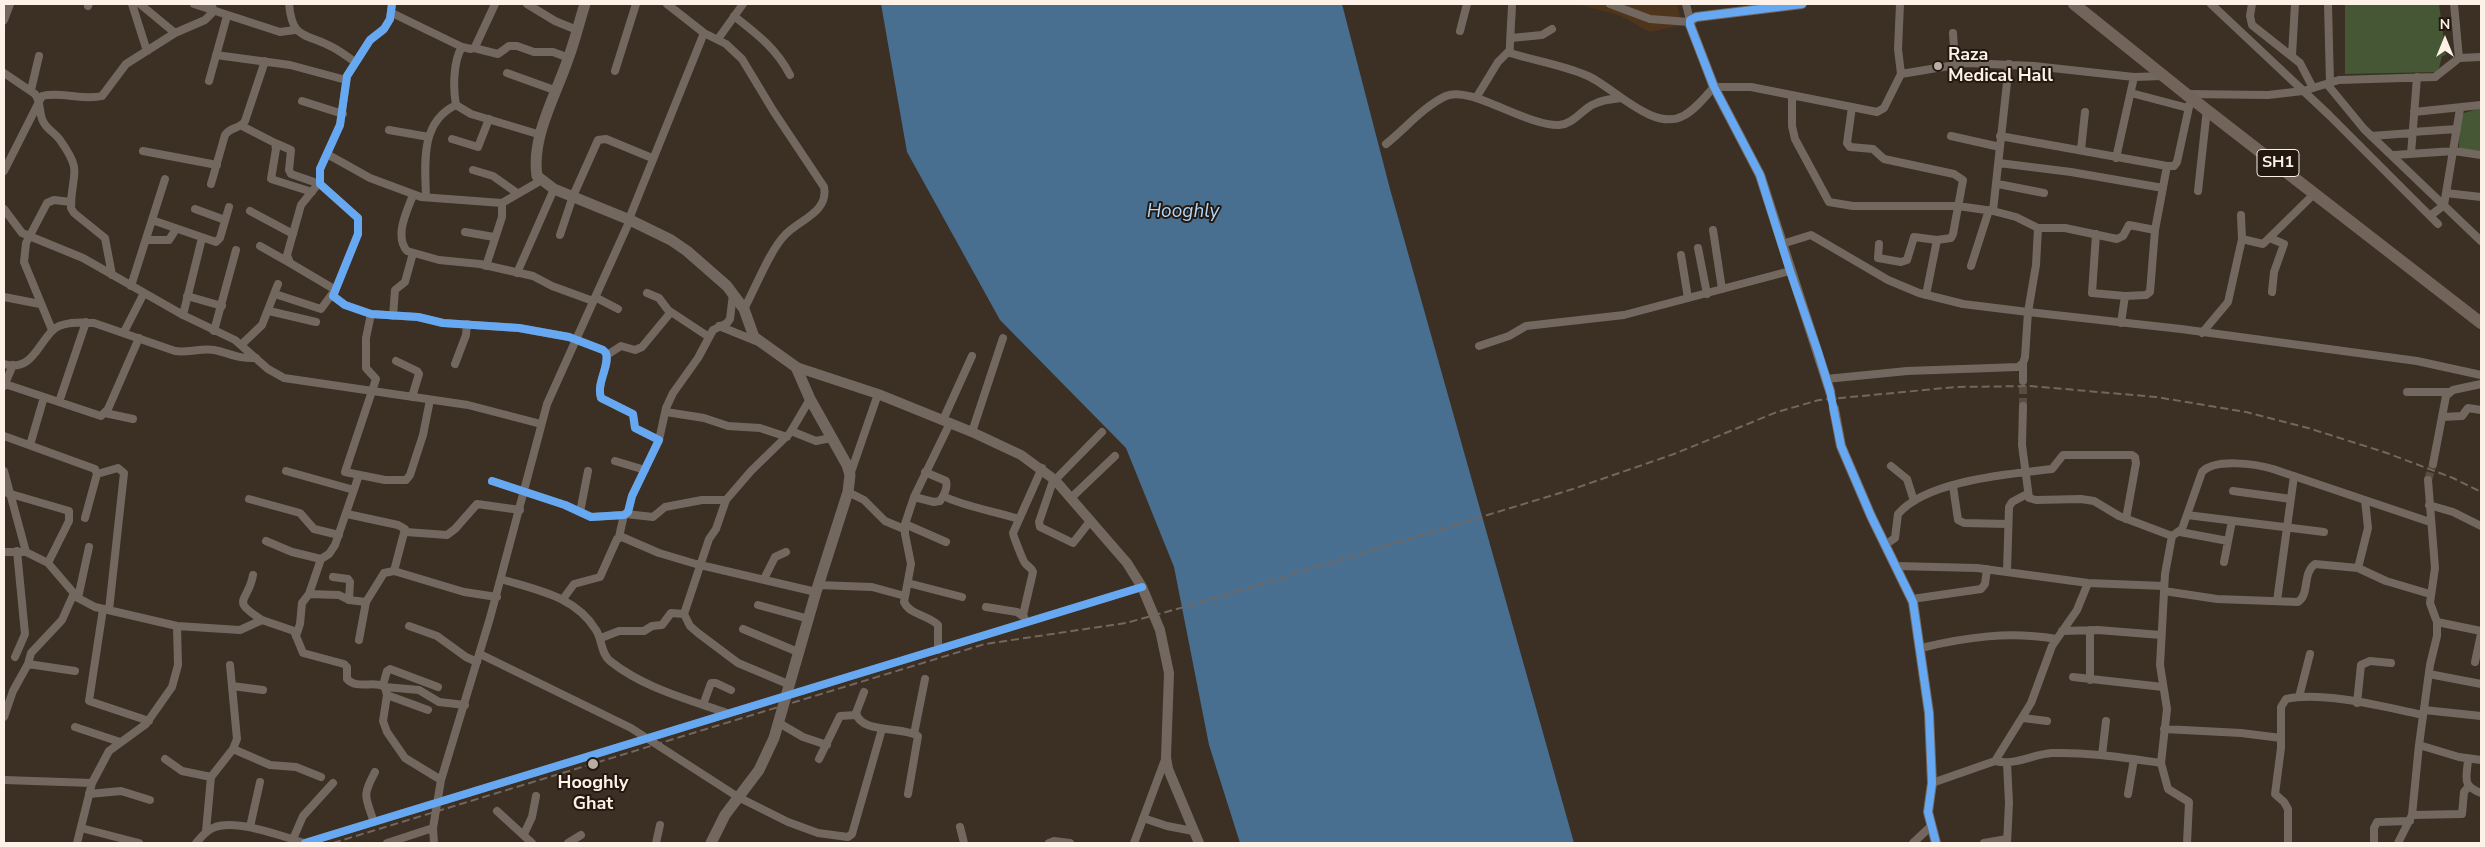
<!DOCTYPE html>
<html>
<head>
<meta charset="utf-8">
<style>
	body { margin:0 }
	#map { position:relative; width:2485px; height:847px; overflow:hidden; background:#3c2f24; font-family:"Nunito Sans",sans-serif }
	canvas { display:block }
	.frame { position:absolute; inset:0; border:5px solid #fef1e7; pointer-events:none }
	.north { position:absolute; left:2420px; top:15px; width:50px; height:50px; -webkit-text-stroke:4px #241910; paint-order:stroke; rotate:0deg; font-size:14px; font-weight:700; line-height:20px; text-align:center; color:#fef1e7 }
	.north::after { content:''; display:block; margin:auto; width:18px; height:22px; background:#fef1e7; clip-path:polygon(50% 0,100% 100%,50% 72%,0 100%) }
</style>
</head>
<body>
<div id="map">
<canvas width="2485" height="847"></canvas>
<div class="frame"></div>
<div class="north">N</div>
</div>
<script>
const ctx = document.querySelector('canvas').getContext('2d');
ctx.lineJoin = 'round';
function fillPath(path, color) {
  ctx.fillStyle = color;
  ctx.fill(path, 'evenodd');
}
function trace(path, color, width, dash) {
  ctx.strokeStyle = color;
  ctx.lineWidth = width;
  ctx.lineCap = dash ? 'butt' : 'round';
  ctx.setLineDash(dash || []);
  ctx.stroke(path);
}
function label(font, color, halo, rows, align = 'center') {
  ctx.font = font + ' "Nunito Sans",sans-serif';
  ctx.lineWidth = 4;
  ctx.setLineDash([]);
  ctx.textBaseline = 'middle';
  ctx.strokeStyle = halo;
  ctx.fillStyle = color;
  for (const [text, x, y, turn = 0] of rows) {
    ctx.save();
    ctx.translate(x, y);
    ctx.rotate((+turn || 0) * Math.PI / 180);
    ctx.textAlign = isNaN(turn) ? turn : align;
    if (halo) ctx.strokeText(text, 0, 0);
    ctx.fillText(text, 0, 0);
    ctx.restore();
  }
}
const built = new Path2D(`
	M1576,4H1677L1682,25L1650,32L1619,15Z`);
const green = new Path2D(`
	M2345,4H2439L2446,55L2442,56L2438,72L2345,74Z
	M2481,108V151L2459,149L2460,118L2464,113Z`);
const water = new Path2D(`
	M881,4H1342L1390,189L1574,843H1240L1209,745L1174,567L1126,448L1000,320L907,152Z`);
const minorTunnel = new Path2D(`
	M2023,406V381
	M2428,480L2433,464`);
const tertiaryTunnel = new Path2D(`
	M1830,391L1834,409`);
const minor = new Path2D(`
	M132,4L147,51
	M140,4L175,33
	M194,4L280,32L295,30
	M289,4C292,37 302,33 328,45C338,49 346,56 355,62
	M392,4L390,19L384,29L370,40L347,76L340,125L320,169V184L358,218V234L333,296L345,305L371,314L418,317L443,323L519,328L569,337L603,350L606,353C610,366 596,383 601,398L633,414L635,428L659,440L632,496L628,512L624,515L591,517L565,505L492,481
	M495,4L475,47L471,49L462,47C453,61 453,89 456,105L471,114L541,135
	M527,4L555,21L577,30
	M667,4L704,33L726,44L742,59L774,112L824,187C829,212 799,220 785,235C770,250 755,289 744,309
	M1512,4C1512,12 1509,50 1510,53C1536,61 1563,65 1588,76C1613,87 1653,132 1683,116C1695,110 1705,97 1714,87H1751L1877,112L1884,108L1901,74L1967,63L2034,66L2134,77L2163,76
	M1610,4L1650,19L1689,22
	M1686,4L1690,20
	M1900,4L1898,49L1901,74
	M2211,4L2329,115L2438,224
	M2252,4L2250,16L2252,25L2300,63L2313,88
	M2328,4L2330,83
	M2454,4L2459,58
	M88,6L89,4
	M392,13L462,47
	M734,16C757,34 777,49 790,75
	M4,20L10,4
	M1460,31L1467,4
	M1953,33L1955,63
	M1511,38L1542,35L1552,29
	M718,39L743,4
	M474,48L498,54L509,46H517L534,52H553L569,58
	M216,55L290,65L346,80
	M2292,55L2295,4
	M2009,64L1993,211L2016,217L2038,228L2036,265L2028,312L2181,329L2417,361L2481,375
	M615,71L636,4
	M4,73L35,94C42,103 38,114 44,123C48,130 55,133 60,140C84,174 71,171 71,208L74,213L105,238L112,275
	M507,73L557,91
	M209,81L227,16
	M2327,84L2364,129L2481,241
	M31,90L39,56
	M2131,93L2188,108
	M2188,94L2268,95L2303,91L2339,80L2435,77L2459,58L2481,57
	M1792,96V126L1795,139L1829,202L1853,206H1958L1993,211
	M1476,98L1498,62L1509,51
	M302,101L343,114
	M1852,107L1847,143L1850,147L1873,149L1884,159L1954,174L1963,180L1953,234L1951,238L1937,240L1926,295
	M2414,112L2481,105
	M242,126L275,143L276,149L271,179L312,192
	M389,130L429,137
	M2412,132L2457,129
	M1951,136L2000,147
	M2000,136L2167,166L2155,230L2150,292L2146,295L2125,296L2121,323
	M2371,136L2412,133
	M452,139L478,147L489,119
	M275,143L291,150L289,170L291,174L320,184
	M1386,144C1405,129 1424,106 1446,96C1470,85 1526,126 1559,125C1573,124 1581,111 1592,105C1601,100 1611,99 1621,98
	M2081,150L2085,112
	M143,151L217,165
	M327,154L370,178L421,197L502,203L540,181
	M2411,154L2417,77
	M2394,155L2454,151L2481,155
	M2116,158L2134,77
	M1999,163L2071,172L2163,188
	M2167,166H2174L2177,162L2191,98
	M473,170L493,176L517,193
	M4,171L42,96C61,91 83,101 102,96L126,64L175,33L205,20L213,12L212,4
	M211,184L225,135C230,127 240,129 245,121L265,61
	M318,184L301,205L287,255L290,263L334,289
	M1998,184L2044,193
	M2198,191L2207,109
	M2446,193L2481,197
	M413,195C407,211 394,236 407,251L439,260L480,264L533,276L552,286L593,301
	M426,197C425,163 420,122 456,105
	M4,209L22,233L83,258L183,315L235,340L268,369L284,378L468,405L541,424
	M195,209L225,220
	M250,211L293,234
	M2430,216L2444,205L2460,109
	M629,219L704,33
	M152,220L216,242L220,238L229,207
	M2038,228H2065L2117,239L2123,236L2129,225L2155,230
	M1713,230L1722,289
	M465,232L494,237
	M2096,234L2092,293L2125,296
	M560,235L573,196L598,140L606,139L652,158
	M2270,238L2284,244L2274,272L2272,292
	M2242,239L2263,244L2315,193
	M146,240H169L176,229
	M1782,244L1811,235L1888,280L1919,293L1963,304L2028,312L2025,357L2023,363L2018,367L1907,371L1826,379
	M1879,244L1878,258L1901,262L1907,260L1914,237L1937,240
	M260,246L290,263
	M1698,248L1707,294
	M1681,255L1688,298
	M486,266L502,217V203
	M1971,266L1989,210
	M517,273L554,189
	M131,286L165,179
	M647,293L659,298L668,310L709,337
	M275,294L321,309L332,294
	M187,296L222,306
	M4,297L40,304
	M595,297L618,309
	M269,311L316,322
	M371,314L366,338V368L376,379L345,472L385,480H406L410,475L423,435L430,400
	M183,315L202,238
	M393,316L395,290L405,282L413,253
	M719,326L756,341
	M52,330L24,262L26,243L47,203L54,200L71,202
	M214,331L236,250
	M124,332L144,293
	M2202,333L2228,302L2242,239L2241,215
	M241,345L262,325L278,284
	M1479,346L1509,336L1526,326L1624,315L1790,271
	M607,355L621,346L635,350L642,347L671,312
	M396,361L417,371L419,374L412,397
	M4,364C31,372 37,346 52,331C61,321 82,322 94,323L175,351C188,353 201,348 214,350C230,353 237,359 256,358
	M455,364L466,335L467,324
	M2023,381V363
	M5,384L101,416L108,409L139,338
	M4,386L13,365
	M2407,392H2449
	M59,402L86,322
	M2023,406L2022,445L2029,498L2036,500L2081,499L2094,501L2119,516L2172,536L2165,574L2160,665L2167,709L2161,763L2168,789L2189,802L2187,843
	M666,412L704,418L728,426L760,428L787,437
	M105,413L133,419
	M2442,417L2462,416L2468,408L2481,410
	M943,420L972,356
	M791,431L816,441L831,438
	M972,432L1003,338
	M4,436L95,469L97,474L85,518
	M659,440L666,408L673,393L698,358L713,330L727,323L730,319L733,294
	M30,445L44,397
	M615,461L645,470
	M2433,464L2446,396L2453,390L2481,384
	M1891,466L1907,479L1914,501
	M4,471L26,552
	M286,471L354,490
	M97,474L118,468L124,473L109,610
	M850,475L878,394
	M1054,478L1039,522L1040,527L1073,543L1091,520
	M1055,480L1102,432
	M1953,486L1958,520L1964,523L2008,524
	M2233,491L2291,499
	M4,492L69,511V521L48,563
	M848,492L864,500L885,521L904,529
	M943,496C966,507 994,511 1019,519
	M914,497L934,502L940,501C944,495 948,487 946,481L925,472
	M1071,498L1115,456
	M249,499L300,513L314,529L339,535
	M2429,505L2453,512L2481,526
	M580,512L588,471
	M347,514L398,525L405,529L394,571
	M626,514L653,517L665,507L702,500H726
	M2187,515L2324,532
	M905,524L946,542
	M406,532L447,535L455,529L477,504L520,510
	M2180,532L2228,541
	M2172,536L2182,529L2202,472C2215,458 2256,464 2273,469L2430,522
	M619,537L624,515
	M266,541L292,552L321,559
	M1885,545L1895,538L1898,514C1927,480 2010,474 2052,469L2063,455H2132L2135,457L2136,463L2126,519
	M4,552H26L48,563L78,598L95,607L177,626L240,630L262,620L294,631L303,653L344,664L347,667V679C357,690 374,680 385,687L387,695L383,721L387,732L405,758L441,780
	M2224,562L2232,521
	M1896,566L1977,568L2088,583L2164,586
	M2358,568L2368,528L2365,500
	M2007,571L2009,507L2012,502L2027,494
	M253,575C248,603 229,599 262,620
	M333,577L348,579L350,582L349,600
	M501,579C537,590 575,596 596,630C602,639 601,654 610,661C644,688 687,699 727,713
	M764,579L775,557L786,552
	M908,583L962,597
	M818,585L872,587L905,596
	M2164,591L2217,599L2298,602C2310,594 2302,573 2315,564L2358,568L2386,581L2430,594
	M309,594L339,595L349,600L366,602
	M78,598L89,547
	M563,599L574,584L600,577L617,539L622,537L659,553L696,564L816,592
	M1912,599L1981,589L1985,584L1987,569
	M2277,601L2294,476
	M758,605L809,619
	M986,607L1017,612L1024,617
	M103,609L89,701L149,721
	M1023,615L1033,572C1031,567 1028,567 1025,563C1023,561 1013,535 1013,533L1042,468
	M2437,622L2481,631
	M409,626L437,636L466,657L477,662
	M743,629L798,652
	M2062,631L2098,630L2161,635
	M296,636L300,624L302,603L309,594L321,559L329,554L335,545L359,475
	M601,638L619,631H644L652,626L662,625L671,613L684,614
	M359,640L366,602L384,573L394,571L464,592L497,597
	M1921,648C1966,637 2010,631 2056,639
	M938,650V625C928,615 910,615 904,602L911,564L905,534V524L914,497L950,423
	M480,654L631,728L738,797L788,822L818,833L848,837L852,834L882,729
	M15,657L25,634L17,551
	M2475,662L2481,634
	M28,664L75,671
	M2429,674L2481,684
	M2073,677L2163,687
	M2090,680V630
	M788,684L738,663L698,633L690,626L684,614L709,539L716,529L726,500L751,471L790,433L810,399
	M383,685L387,671L390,669L438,687
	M232,686L263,690
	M385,687L419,690L439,702L465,705
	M864,692L856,713C861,734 903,726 918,736L908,794
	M387,695L428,710
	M2299,697L2310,654
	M2357,703L2361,665L2370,661L2391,663
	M703,705L711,683H716L731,690
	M2424,710L2481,716
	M4,717L13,691L28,664L31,653L62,620L74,593
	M2023,718L2047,721
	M779,723L803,737L827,745
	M75,727L120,742
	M2164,729L2241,733L2281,738
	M914,734L925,679
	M2419,745L2459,757L2481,760
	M233,749L270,765L296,767L321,777
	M2102,755L2106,721
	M165,759L182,771L211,777
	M819,759L840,716L856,715
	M2468,759C2467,778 2461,785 2481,793
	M1995,761C2015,766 2033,754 2052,753C2089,752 2125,758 2161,763
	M2007,763L2009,803L2007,843
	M4,780L92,783
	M1932,783L1995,761L2031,703L2052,646L2077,610L2088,583
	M89,794L121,791L150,800
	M2128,794L2134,759
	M497,811L532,843
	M2412,815L2462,814L2464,792L2468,787
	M1143,818L1167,826L1193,831
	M374,822C365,796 362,796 375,772
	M250,827L260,782
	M960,827L964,843
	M81,828L139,843
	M206,831L211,777L233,749L237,739L230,665
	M524,834L532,817L536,796
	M293,839L303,816L333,783
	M77,843L92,783L109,751L146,724L172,687L178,665L177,626
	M196,843C201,838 205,831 213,828C234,818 282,836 304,843
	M305,843L1142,587
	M387,843L433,828
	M434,843L433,828L441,780L490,618L547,404L630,220
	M568,843L581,835
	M656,843L660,825
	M1049,843L1054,841L1070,843
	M1134,843L1166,757
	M1913,843L1930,827
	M1984,843L2007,839
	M2288,843V809L2284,802L2275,794L2281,748V707L2286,699C2323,691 2385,707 2423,715
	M2374,843V828L2377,822L2410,821
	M2398,843L2412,815L2419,745L2430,665L2437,636V622L2430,603L2435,568L2428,480`);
const tertiary = new Path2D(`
	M1802,4L1696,17L1689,22L1714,87L1760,175L1830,391
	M796,367L878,394L972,432L1021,455L1055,480L1127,563L1142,587L1160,630L1169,673L1166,757L1168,769L1199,843
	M1834,409L1841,446L1871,516L1913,602L1929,713L1932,783L1928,812L1936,843`);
const secondary = new Path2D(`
	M585,4C579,22 575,41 568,59C556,95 531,137 537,176L554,189L630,220L671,240L687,251L727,286L744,309L754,337L796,367L810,399L847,465L850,475L848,492L816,592L774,738L759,770L725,815L711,843`);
const primary = new Path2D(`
	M2074,4L2191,98L2481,323`);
const rail = new Path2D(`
	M333,843L985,644L1126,623L1195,604L1573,489L1674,454L1777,412L1819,400L1956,387L2030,386L2156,397L2246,412L2308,428L2384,452L2453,478L2481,492`);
const cycleway = new Path2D(`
	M392,4L390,19L384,29L370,40L347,76L340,125L320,169V184L358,218V234L333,296L345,305L371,314L418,317L443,323L519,328L569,337L603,350L606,353C610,366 596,383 601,398L633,414L635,428L659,440L632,496L628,512L624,515L591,517L565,505L492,481
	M1802,4L1696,17L1690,20V25L1714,87L1760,175L1790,271L1818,352L1830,391L1841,446L1871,516L1913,602L1929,713L1932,783L1928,812L1936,843
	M305,843L1142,587`);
const markers = [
	[1938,66,5,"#baada3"],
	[593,764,6,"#baada3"]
];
const shields = [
	[2278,163,42]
];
const shieldNames = [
	["SH1",2278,163]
];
const poiNames = [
	["Raza",1948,56],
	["Medical Hall",1948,77],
	["Hooghly",593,784,"center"],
	["Ghat",593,805,"center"]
];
const waterNames = [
	["Hooghly",1183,212]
];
fillPath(built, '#50351d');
fillPath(green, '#455735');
fillPath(water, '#486e90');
trace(minorTunnel, '#594c41', 8, [8, 4]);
trace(tertiaryTunnel, '#594c41', 10, [10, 5]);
trace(minor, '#736860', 8);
trace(tertiary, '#736860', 10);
trace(secondary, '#736860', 11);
trace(primary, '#73645b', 12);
trace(rail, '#72675f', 2, [8, 4]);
trace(cycleway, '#66a8f1', 8);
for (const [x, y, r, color] of markers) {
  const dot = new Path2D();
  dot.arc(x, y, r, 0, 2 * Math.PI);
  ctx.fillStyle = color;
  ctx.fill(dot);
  trace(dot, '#241910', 2);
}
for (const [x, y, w] of shields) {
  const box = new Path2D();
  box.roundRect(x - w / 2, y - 13.5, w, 27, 4);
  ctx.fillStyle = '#241910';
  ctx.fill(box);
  trace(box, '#fef1e7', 1);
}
label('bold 16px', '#fef1e7', null, shieldNames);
label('bold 18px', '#fef1e7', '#241910', poiNames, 'left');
label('italic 19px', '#b0d6fa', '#241910', waterNames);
</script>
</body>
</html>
